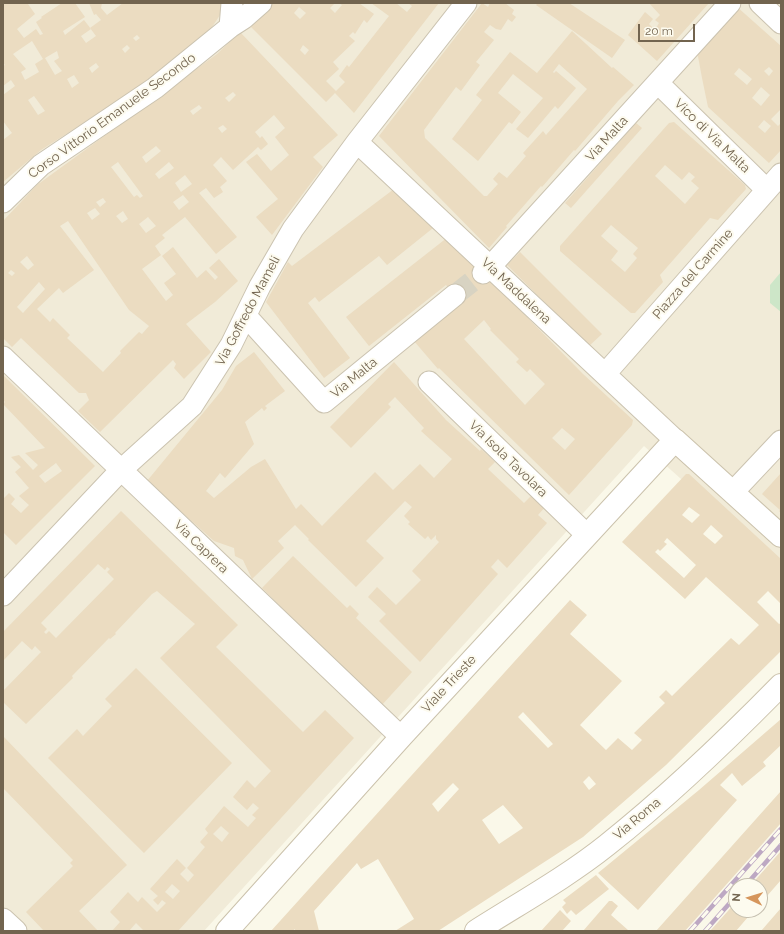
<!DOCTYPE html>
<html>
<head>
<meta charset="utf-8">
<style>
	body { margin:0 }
	#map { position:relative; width:784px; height:934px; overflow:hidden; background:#faf8e9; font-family:Raleway,sans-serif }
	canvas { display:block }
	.frame { position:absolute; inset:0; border:4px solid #72644f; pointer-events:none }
	.north { position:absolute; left:728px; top:878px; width:40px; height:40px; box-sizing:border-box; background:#fdfbef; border:1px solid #c5bfaf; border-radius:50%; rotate:274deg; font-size:11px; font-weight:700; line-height:16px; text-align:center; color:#72644f }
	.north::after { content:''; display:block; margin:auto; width:14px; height:18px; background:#d6965c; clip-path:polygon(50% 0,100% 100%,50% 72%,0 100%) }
	.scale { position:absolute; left:638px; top:24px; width:57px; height:18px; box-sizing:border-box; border:2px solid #72644f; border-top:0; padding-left:5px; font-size:12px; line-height:14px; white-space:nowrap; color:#72644f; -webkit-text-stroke:3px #fdfbef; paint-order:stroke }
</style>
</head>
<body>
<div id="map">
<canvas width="784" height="934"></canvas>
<div class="frame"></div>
<div class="north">N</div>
<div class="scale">20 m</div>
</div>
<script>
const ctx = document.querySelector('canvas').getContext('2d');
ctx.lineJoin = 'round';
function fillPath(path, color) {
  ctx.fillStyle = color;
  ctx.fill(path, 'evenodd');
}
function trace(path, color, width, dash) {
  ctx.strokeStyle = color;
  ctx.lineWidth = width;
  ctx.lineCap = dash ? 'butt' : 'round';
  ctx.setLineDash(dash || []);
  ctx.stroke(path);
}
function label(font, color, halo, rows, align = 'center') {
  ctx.font = font + ' Raleway,sans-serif';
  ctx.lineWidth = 4;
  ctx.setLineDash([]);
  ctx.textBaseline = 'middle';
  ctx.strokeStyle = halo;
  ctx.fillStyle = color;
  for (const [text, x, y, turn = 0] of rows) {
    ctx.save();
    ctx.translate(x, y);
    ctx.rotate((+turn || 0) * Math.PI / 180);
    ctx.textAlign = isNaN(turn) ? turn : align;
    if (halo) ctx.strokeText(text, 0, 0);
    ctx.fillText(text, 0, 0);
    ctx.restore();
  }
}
const residential = new Path2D(`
	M3,3H781V568L644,446L204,931H3Z`);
const green = new Path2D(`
	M781,272V312L770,303V285Z`);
const building = new Path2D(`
	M3,3H30L28,4L35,14L17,29L24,38L36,29L40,35L43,34L36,22L42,18L41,17L62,3H75L85,17L63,31L65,35L84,20L91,29L81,36L86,43L96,36L90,28L101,20L96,14L94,15L89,3H102L101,8L107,15L123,3H225L224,9L210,30L148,82L41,150L3,182V140L12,133L3,121V95L15,86L11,80L3,86V66L5,65L3,63ZM137,35L140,38L136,41L133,38ZM32,41L43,59L35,64L39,72L25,80L21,72L26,69L13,54ZM127,45L130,48L125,53L122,49ZM57,51L59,58L54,61L62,71L55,75L45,58ZM96,63L99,67L92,73L89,68ZM74,75L79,83L72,88L67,79ZM34,96L45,111L38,115L28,100Z
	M272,3H335L330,8L335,13L342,5L339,3H359L374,14L367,23L364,20L355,34L353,32L349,36L355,41L333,62L339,69L326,81L336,91L345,82L339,76L347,65L349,67L389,16L371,3H396L407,12L412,6L408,3H439L354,113L335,93L326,102L249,25ZM299,7L306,13L300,19L294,13ZM303,45L309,50L305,55L300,50Z
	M482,3L488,7L490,3H505L514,10L512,14L516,17L512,22L508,19L501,30L496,29L490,25L484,32L494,40L476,62L480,65L461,91L456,87L424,130L425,138L484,196H487L498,184L493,179L499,172L507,178L526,156L523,153L543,131L546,135L587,89L559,64L553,72L554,73L556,71L576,88L558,109L555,106L528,138L516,129L543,98L513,74L498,93L521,112L512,124L509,122L478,161L452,139L482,100L476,95L510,52L537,73L572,31L612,68L613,67L634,85L618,101L575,151L574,150L542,187L541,186L506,226L507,227L489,248L379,136Z
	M538,3H569L625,40L612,58L536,5Z
	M649,3H709L657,61L628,35L645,12L653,19L649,24L655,30L659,23L655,20L660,15Z
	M736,6L781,46V109L771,119L778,126L781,123V150L769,163L708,107L702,78L697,51ZM769,67L773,71L769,76L764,71ZM739,68L752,79L747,85L734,74ZM761,87L770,95L761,106L752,98ZM764,120L771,126L765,133L758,127Z
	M240,32L338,135L313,157L323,167L272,235L256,217L278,199L246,162L257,154L271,171L289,155L275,137L285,128L274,115L255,132L260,138L262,136L268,144L261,150L258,147L233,170L221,157L213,165L227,181L220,187L223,192L214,198L206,188L199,193L237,237L216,254L185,217L162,235L165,238L155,246L161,255L142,269L166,301L173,295L164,283L176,274L162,256L173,247L197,278L206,270L215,280L218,277L209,268L219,259L238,281L215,302L186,324L211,352L184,379L174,368L176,364L173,360L100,432L78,411L89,400L86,393H79L21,338L12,347L3,338V221L37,185L217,54ZM233,92L236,95L229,102L225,98ZM199,105L202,108L193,115L190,111ZM223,125L227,129L222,133L218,128ZM156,146L161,151L146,163L142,157ZM118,162L143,196L140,198L137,195L134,197L111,167ZM169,162L174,168L159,179L155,174ZM185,175L192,184L181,192L175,183ZM183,195L189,202L179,210L173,202ZM103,198L106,202L100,207L96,202ZM95,208L100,214L92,220L87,213ZM123,211L128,219L122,223L116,216ZM148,217L156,226L146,233L139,224ZM68,221L129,310L149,326L142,334L139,332L120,351L121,353L103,372L67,338L70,335L53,318L50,322L37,309L59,288L63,293L94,270L60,226ZM27,256L34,265L28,270L20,262ZM11,270L15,273L12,276L8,273ZM39,282L45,289L23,313L17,307Z
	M674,122L745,185L746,189L718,220L710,218L660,275L663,282L635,313H631L560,251V246L669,123ZM665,165L682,180L689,172L695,177L691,181L699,188L685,204L655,176ZM611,225L638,248L633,254L637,258L625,272L611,260L618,251L601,236Z
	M636,123L642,128L571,208L565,203Z
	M394,189L433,228L387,265L379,256L319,302L315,297L308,303L350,358L324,378L266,302L288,262L292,266Z
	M448,237L583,374L633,420L632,425L569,495L439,368L438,369L414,341L460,301L446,285L369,346L346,317ZM484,320L491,329L490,330L519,359L516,362L527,372L530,369L545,384L525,405L464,339ZM562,428L575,439L565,450L552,438Z
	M520,252L602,334L589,346L507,265Z
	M254,352L285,391L265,406L267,408L264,411L262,408L245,422L254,444L225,478L220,473L206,491L214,498L251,467L265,459L296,509L301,504L322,526L375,472L393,490L420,464L434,478L452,459L421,431L424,428L395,397L388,404L391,407L351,448L330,427L394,362L446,420L480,451L481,449L495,462L488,469L524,503L533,494L546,506L538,515L547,523L507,568L498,559L491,567L498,574L420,662L379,621L386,614L368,597L377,587L396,605L421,580L412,571L439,542L436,539V535L431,540L428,536L425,539L408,524L410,522L404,516L412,507L405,501L366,541L384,558L356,587L308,540L309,539L295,525L278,541L284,548L252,579L243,560L235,556L234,548L214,541L147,481L222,390L236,366Z
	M3,375L95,466L16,545L3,532V499L9,493L15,499L11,504L21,513L29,505L19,496L29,488L15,472L21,467L11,457L19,455L33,470L38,465L25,453L45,448L3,404L5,402L3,400ZM56,463L62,471L45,483L39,476Z
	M781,473V513L779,511L780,510L762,494Z
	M686,474H689L781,559V604L768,591L757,602L779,624L781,623V651L666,765L583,837L438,931H395L414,919L378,859L361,869L357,863L314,911L319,931H295V929L293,931H271L570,600L587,615L570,634L622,681L580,725L606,750L618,738L632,750L642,740L634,733L665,703L659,697L666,690L672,696L731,638L739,645L759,625L706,577L685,599L622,542ZM689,507L700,515L692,523L682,515ZM711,525L723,536L715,544L703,534ZM667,538L696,565L684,578L655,552L658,549L660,551L667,544L664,542ZM523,712L553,744L548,748L518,717ZM589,776L596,784L589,790L583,782ZM453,783L459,789L438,812L432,804ZM503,805L523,828L499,844L482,820Z
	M121,511L238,625L216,647L303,732L325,710L354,738L178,931H144L136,923L129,931H112L120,922L110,912L128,892L138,902L142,897L157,912L166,903L162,900L158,905L153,900L158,896L150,889L177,859L186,868L180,874L188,882L194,875L187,868L205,847L200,842L208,833L205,829L224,806L248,827L256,818L252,815L259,808L253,803L247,810L233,797L247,780L255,788L271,771L160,658L195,624L157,591L152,594L115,633L116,634L110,639L109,638L72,676L73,678L26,724L3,702V691L41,652L35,646L32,650L22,641L3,661V632ZM98,564L105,570L107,567L110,569L107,572L114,579L56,638L49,631L46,634L44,632L47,629L41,623ZM221,826L229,833L222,842L213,834ZM172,884L180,891L173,899L165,892Z
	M293,556L347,608L350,605L359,614L356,618L412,672L381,706L262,588Z
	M136,668L232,763L144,853L48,758L77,729L83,736L112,706L105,699Z
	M781,719V745L763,762L766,766L742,786L732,773L720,785L737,800L638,910L598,873L699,790Z
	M3,736L127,865L79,911L98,931H44L26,912L73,866L70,863L73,860L3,788Z
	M781,791V823L685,931H656Z
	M781,851V880L760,904V886H750Z
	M596,875L609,889L576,915L571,910L567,914L562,907L566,903L563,900Z
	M609,901H612L618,906L611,915L628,930L627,931H583Z
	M736,902V910H754L736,931H710Z
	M781,908V931H761Z
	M560,910L571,921L562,931H541Z`);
const streetTunnel = new Path2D(`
	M455,295L483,273`);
const street = new Path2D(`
	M760,3L781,23
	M230,27L232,3
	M658,83L767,190
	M357,142L675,440
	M3,202L41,165L155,88L230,27L244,18L261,3
	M483,273L490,267L730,3
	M246,316L324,402L455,295
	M3,357L401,737
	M605,374L781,174
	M429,382L587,535
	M733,492L781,441
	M3,595L120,471L192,406L231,345L260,286L293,229L357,142L466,3
	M3,919L16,931`);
const secondary = new Path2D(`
	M227,931L401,737L675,440L781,536
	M476,931C520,903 567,877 607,845C669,796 726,741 781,685`);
const rail = new Path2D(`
	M745,886L781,845
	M690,931L781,829
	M705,931L736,896`);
const streetNames = [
	["Corso Vittorio Emanuele Secondo",112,116,-36],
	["Vico di Via Malta",712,136,44],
	["Via Malta",607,139,-48],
	["Piazza del Carmine",693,274,-49],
	["Via Maddalena",516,291,43],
	["Via Goffredo Mameli",248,311,-62],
	["Via Malta",354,378,-39],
	["Via Isola Tavolara",508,459,44],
	["Via Caprera",201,547,44],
	["Viale Trieste",449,684,-47],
	["Via Roma",637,819,-40]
];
fillPath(residential, '#f1ebd8');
fillPath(green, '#cde6c8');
fillPath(building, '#ebdcc1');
trace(streetTunnel, '#d8d3c2', 21, [21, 10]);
trace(street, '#cbc3b0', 23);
trace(secondary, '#cbc2ac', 24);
trace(street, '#fff', 21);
trace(secondary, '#fff', 22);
trace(rail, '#bda8c3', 4.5);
trace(rail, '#fdfbef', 3, [9]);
label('13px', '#72644f', '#fdfbef', streetNames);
</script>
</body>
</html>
